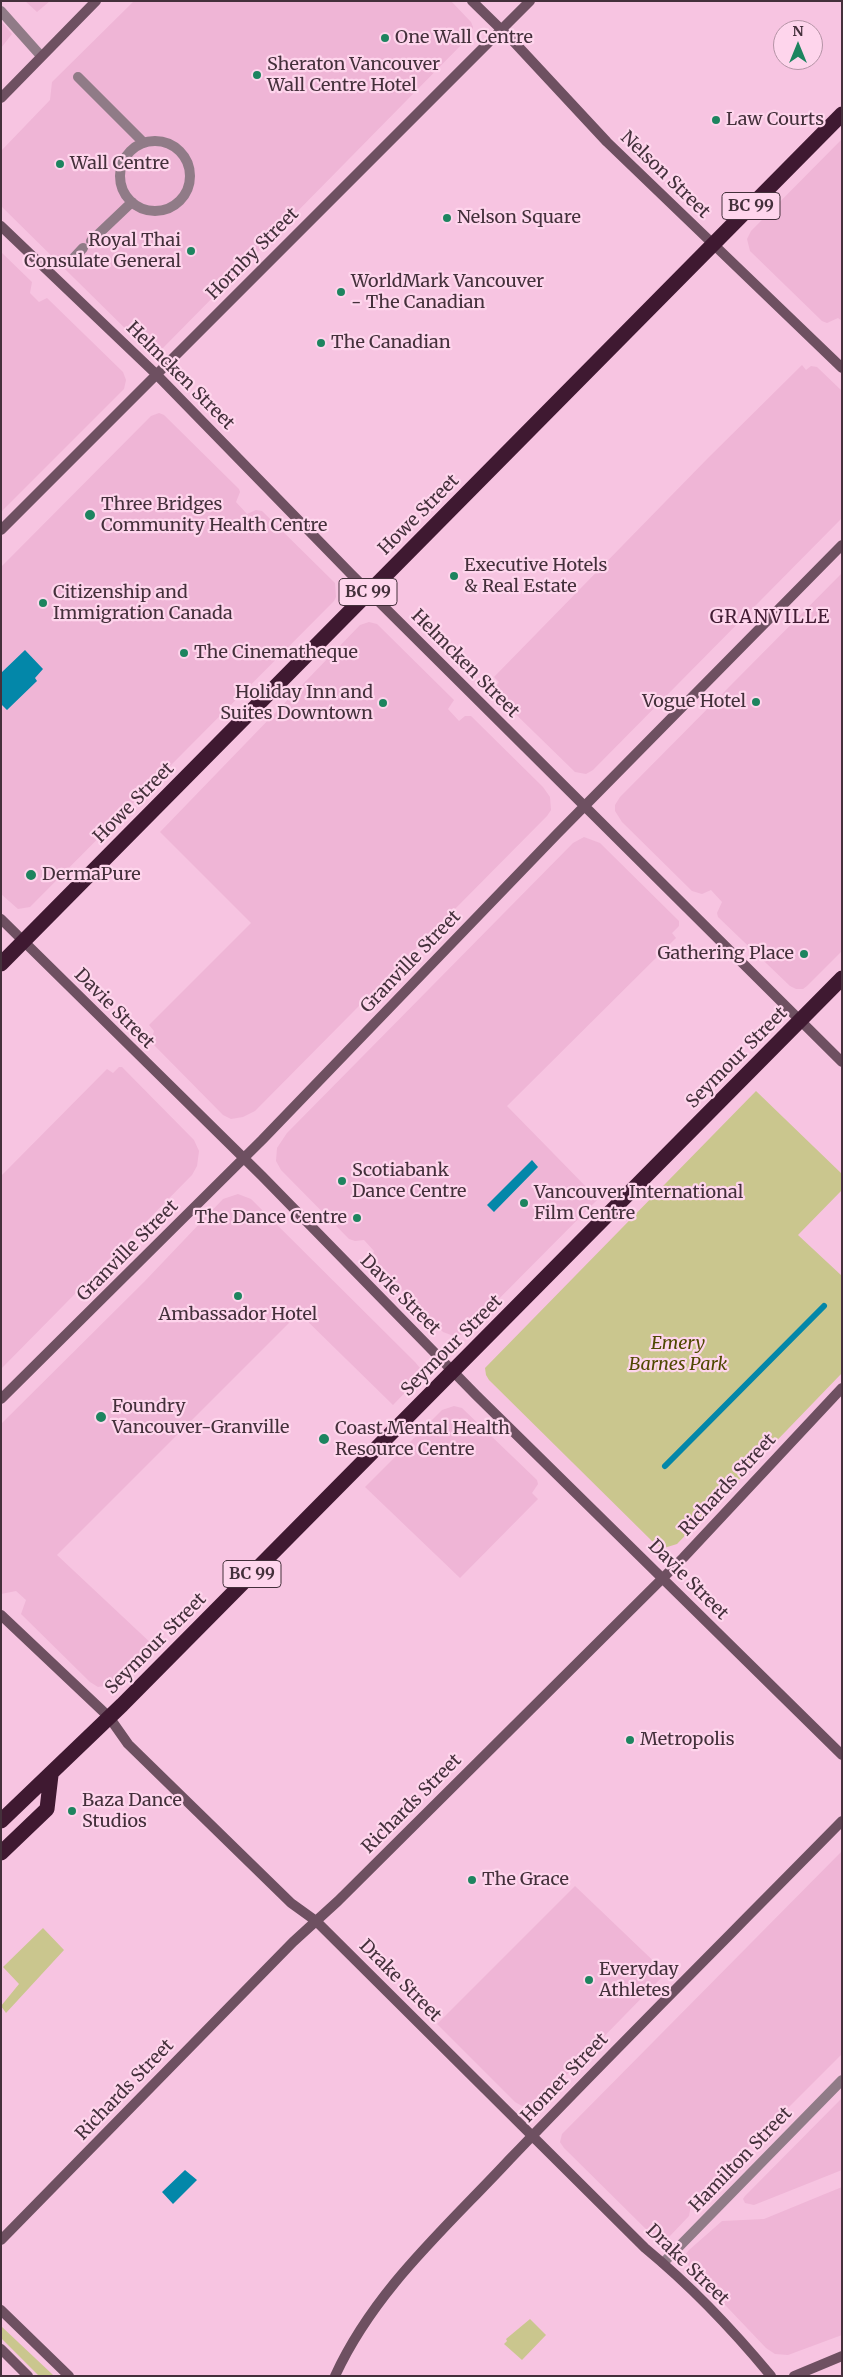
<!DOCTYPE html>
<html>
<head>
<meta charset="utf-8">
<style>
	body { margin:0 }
	#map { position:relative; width:843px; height:2377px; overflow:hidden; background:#f7c4e1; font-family:Merriweather,serif }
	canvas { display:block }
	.frame { position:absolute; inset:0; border:2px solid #44303b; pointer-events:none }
	.north { position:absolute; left:773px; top:20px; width:50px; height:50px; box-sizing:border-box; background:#fed5ec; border:1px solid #b493a5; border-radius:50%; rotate:0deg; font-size:14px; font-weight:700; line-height:20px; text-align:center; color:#44303b }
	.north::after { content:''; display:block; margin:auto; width:18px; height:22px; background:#1d845f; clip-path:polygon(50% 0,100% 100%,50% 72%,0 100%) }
</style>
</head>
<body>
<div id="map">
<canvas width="843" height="2377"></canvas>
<div class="frame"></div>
<div class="north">N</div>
</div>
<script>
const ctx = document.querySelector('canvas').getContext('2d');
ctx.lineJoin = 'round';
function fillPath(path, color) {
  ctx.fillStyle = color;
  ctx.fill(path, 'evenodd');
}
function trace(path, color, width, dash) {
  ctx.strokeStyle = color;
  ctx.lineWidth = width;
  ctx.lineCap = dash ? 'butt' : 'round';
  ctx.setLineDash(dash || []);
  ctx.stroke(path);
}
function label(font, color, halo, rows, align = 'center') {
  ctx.font = font + ' Merriweather,serif';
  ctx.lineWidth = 4.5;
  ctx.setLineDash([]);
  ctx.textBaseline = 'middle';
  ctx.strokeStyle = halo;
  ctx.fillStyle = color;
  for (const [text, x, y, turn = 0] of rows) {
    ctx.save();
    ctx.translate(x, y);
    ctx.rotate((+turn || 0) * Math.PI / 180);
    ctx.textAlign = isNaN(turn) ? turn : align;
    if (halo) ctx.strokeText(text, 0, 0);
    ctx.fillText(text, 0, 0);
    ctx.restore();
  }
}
const built = new Path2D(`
	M25,1H50L37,12Z
	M134,1H451L471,22L473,27L469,37L163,348L155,353L147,350L1,206V151L50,100L52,82Z
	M1,21L12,34L1,48Z
	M842,139V321L838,318L827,323L822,321L750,251L747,239L751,231Z
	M1,252L32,282L30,293L39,302L47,298L123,372L126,380L124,389L1,512Z
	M802,365L806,370L811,366L817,367L842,391V518L593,770L586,774L575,772L496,695L495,688L499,682L494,677L708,458Z
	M159,413L164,415L239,489L240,492L236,502L247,514L256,510L262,511L335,583L336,597L334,601L30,907L18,909L1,894V567L151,416Z
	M842,573V951L807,986L803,989H796L790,986L718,917L717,913L722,902L711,890L702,894L692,891L622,822L615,811V805L620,797Z
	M369,622L377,624L454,700L448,709L459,721L465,716H471L543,787L550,797L551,810L547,816L255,1111L243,1117L231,1119L223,1115L151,1042L154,1031L149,1025L251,923L160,832L360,625Z
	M584,837L600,843L679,921V926L672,933L676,938L507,1106L598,1199L465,1333L457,1336L451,1335L443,1332L374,1263L372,1257L374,1251L364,1240L355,1241L349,1239L281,1170L276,1161L277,1148L287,1133L573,843Z
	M119,1067H122L194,1140L199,1151L197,1166L192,1175L1,1369V1176L107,1069L113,1073Z
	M238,1194L251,1199L415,1362L420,1368V1377L393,1405L299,1313L57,1555L154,1646L110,1685L98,1687L90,1682L21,1614L26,1600L16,1591L1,1594V1424L144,1282L223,1199Z
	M454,1406L462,1408L537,1480L538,1484L532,1493L538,1499L460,1578L365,1487L442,1410Z
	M842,1851V2054L691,2205L689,2216L669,2237L656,2239L564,2148L560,2142L562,2134Z
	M575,1886L666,1973L540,2102L532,2106H522L515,2102L437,2024Z
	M842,2098V2170L754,2205L745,2203L743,2199L745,2196Z
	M842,2187V2335L788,2355L775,2354L766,2348L689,2267L685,2255L689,2250L722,2221L764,2219Z`);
const green = new Path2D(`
	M756,1091L842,1174V1190L798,1235L842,1276V1373L677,1544L664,1548L655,1544L489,1380L486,1375L485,1368Z
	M43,1928L64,1950L6,2013L1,2006L19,1984L3,1967Z
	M530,2319L546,2335L522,2360L504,2344L507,2341L506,2339Z
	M1,2326L52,2374L54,2376H39L1,2338Z`);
const water = new Path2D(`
	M25,650L43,669L35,678L37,681L7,710L1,704V673Z
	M532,1160L538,1167L494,1212L487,1205Z
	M185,2170L197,2180L173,2204L162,2192Z`);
const stream = new Path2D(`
	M665,1466L824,1306`);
const street = new Path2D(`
	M1,11L41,56
	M78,77L144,143
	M120 176a35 35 0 1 1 70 0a35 35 0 1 1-70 0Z
	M91,241L132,202
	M70,262L83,248
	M663,2263L842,2080`);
const secondary = new Path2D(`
	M472,1L514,42L607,142L842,368
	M1,98L96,1
	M1,226L156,374L351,574L842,1062
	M1,530L530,1
	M1,919L262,1176L476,1395L842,1755
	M1,1399L262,1140L557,834L842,545
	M1,1615L109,1717L128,1744L291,1903L316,1921L645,2248C691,2286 733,2330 771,2376
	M1,2240L293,1942L338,1901L683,1558L842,1388
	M1,2310L69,2376
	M1,2349L28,2376
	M335,2376C375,2289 446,2228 510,2159C619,2045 731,1934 842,1821
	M794,2376L842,2356`);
const highway = new Path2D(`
	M1,964L842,114
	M1,1821L122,1705L842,978
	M1,1853L47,1809L51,1775`);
const markers = [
	[385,38,5,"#1d845f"],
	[257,75,5,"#1d845f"],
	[716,120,5,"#1d845f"],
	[60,164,5,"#1d845f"],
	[447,218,5,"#1d845f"],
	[191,251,5,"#1d845f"],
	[341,292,5,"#1d845f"],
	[321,343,5,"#1d845f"],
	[90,515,6,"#1d845f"],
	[454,576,5,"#1d845f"],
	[43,603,5,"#1d845f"],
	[184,653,5,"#1d845f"],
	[756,702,5,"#1d845f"],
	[383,703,5,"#1d845f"],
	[31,875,6,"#1d845f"],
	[804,954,5,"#1d845f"],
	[342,1181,5,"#1d845f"],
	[524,1203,5,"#1d845f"],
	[357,1218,5,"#1d845f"],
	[238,1296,5,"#1d845f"],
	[101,1417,6,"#1d845f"],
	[324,1439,6,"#1d845f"],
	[630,1740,5,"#1d845f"],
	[72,1811,5,"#1d845f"],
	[472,1880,5,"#1d845f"],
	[589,1980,5,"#1d845f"]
];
const shields = [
	[751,206,58],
	[368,592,58],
	[252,1574,58]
];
const shieldNames = [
	["BC 99",751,206],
	["BC 99",368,592],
	["BC 99",252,1574]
];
const poiNames = [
	["One Wall Centre",395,38],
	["Sheraton Vancouver",267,65],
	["Wall Centre Hotel",267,86],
	["Law Courts",726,120],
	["Wall Centre",70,164],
	["Nelson Square",457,218],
	["Royal Thai",181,241,"right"],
	["Consulate General",181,262,"right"],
	["WorldMark Vancouver",351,282],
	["- The Canadian",351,303],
	["The Canadian",331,343],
	["Three Bridges",101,505],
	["Community Health Centre",101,526],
	["Executive Hotels",464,566],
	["& Real Estate",464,587],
	["Citizenship and",53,593],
	["Immigration Canada",53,614],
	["The Cinematheque",194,653],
	["Holiday Inn and",373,693,"right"],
	["Suites Downtown",373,714,"right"],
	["Vogue Hotel",746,702,"right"],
	["DermaPure",42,875],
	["Gathering Place",794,954,"right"],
	["Scotiabank",352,1171],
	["Dance Centre",352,1192],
	["Vancouver International",534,1193],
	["Film Centre",534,1214],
	["The Dance Centre",347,1218,"right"],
	["Ambassador Hotel",238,1315,"center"],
	["Foundry",112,1407],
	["Vancouver-Granville",112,1428],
	["Coast Mental Health",335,1429],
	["Resource Centre",335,1450],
	["Metropolis",640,1740],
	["Baza Dance",82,1801],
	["Studios",82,1822],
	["The Grace",482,1880],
	["Everyday",599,1970],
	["Athletes",599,1991]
];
const streetNames = [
	["Nelson Street",665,175,44],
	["Hornby Street",253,254,-45],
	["Helmcken Street",180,376,45],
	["Howe Street",419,515,-45],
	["Helmcken Street",465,664,45],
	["Howe Street",134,803,-45],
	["Granville Street",411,962,-46],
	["Davie Street",114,1009,45],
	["Seymour Street",737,1058,-45],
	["Granville Street",128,1251,-45],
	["Davie Street",400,1295,45],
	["Seymour Street",452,1346,-45],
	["Richards Street",728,1485,-47],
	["Davie Street",688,1580,45],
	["Seymour Street",156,1644,-45],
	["Richards Street",412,1804,-45],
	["Drake Street",400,1981,45],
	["Homer Street",565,2078,-46],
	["Richards Street",125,2090,-46],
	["Hamilton Street",741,2160,-46],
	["Drake Street",687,2265,44]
];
const parkNames = [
	["Emery",678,1344],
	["Barnes Park",678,1365]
];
const neighbourhoodNames = [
	["GRANVILLE",770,618]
];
fillPath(built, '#efb5d6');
fillPath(green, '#cac68e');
fillPath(water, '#0387a9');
trace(stream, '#0387a9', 6);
trace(street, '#907b87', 10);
trace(secondary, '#6e5061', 10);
trace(highway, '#3f1931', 15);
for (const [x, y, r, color] of markers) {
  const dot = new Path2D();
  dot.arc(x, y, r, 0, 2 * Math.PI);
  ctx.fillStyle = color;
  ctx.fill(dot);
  trace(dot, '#fed5ec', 2);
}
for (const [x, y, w] of shields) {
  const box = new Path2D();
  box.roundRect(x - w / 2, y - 13.5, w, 27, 4);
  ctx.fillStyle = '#fed5ec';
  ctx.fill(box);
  trace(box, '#44303b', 1);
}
label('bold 16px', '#44303b', null, shieldNames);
label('18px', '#44303b', '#fed5ec', poiNames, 'left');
label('18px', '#44303b', '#fed5ec', streetNames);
label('italic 18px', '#4f4801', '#fed5ec', parkNames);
ctx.letterSpacing = '1px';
label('19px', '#421c34', '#fed5ec', neighbourhoodNames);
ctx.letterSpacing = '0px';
</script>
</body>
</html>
